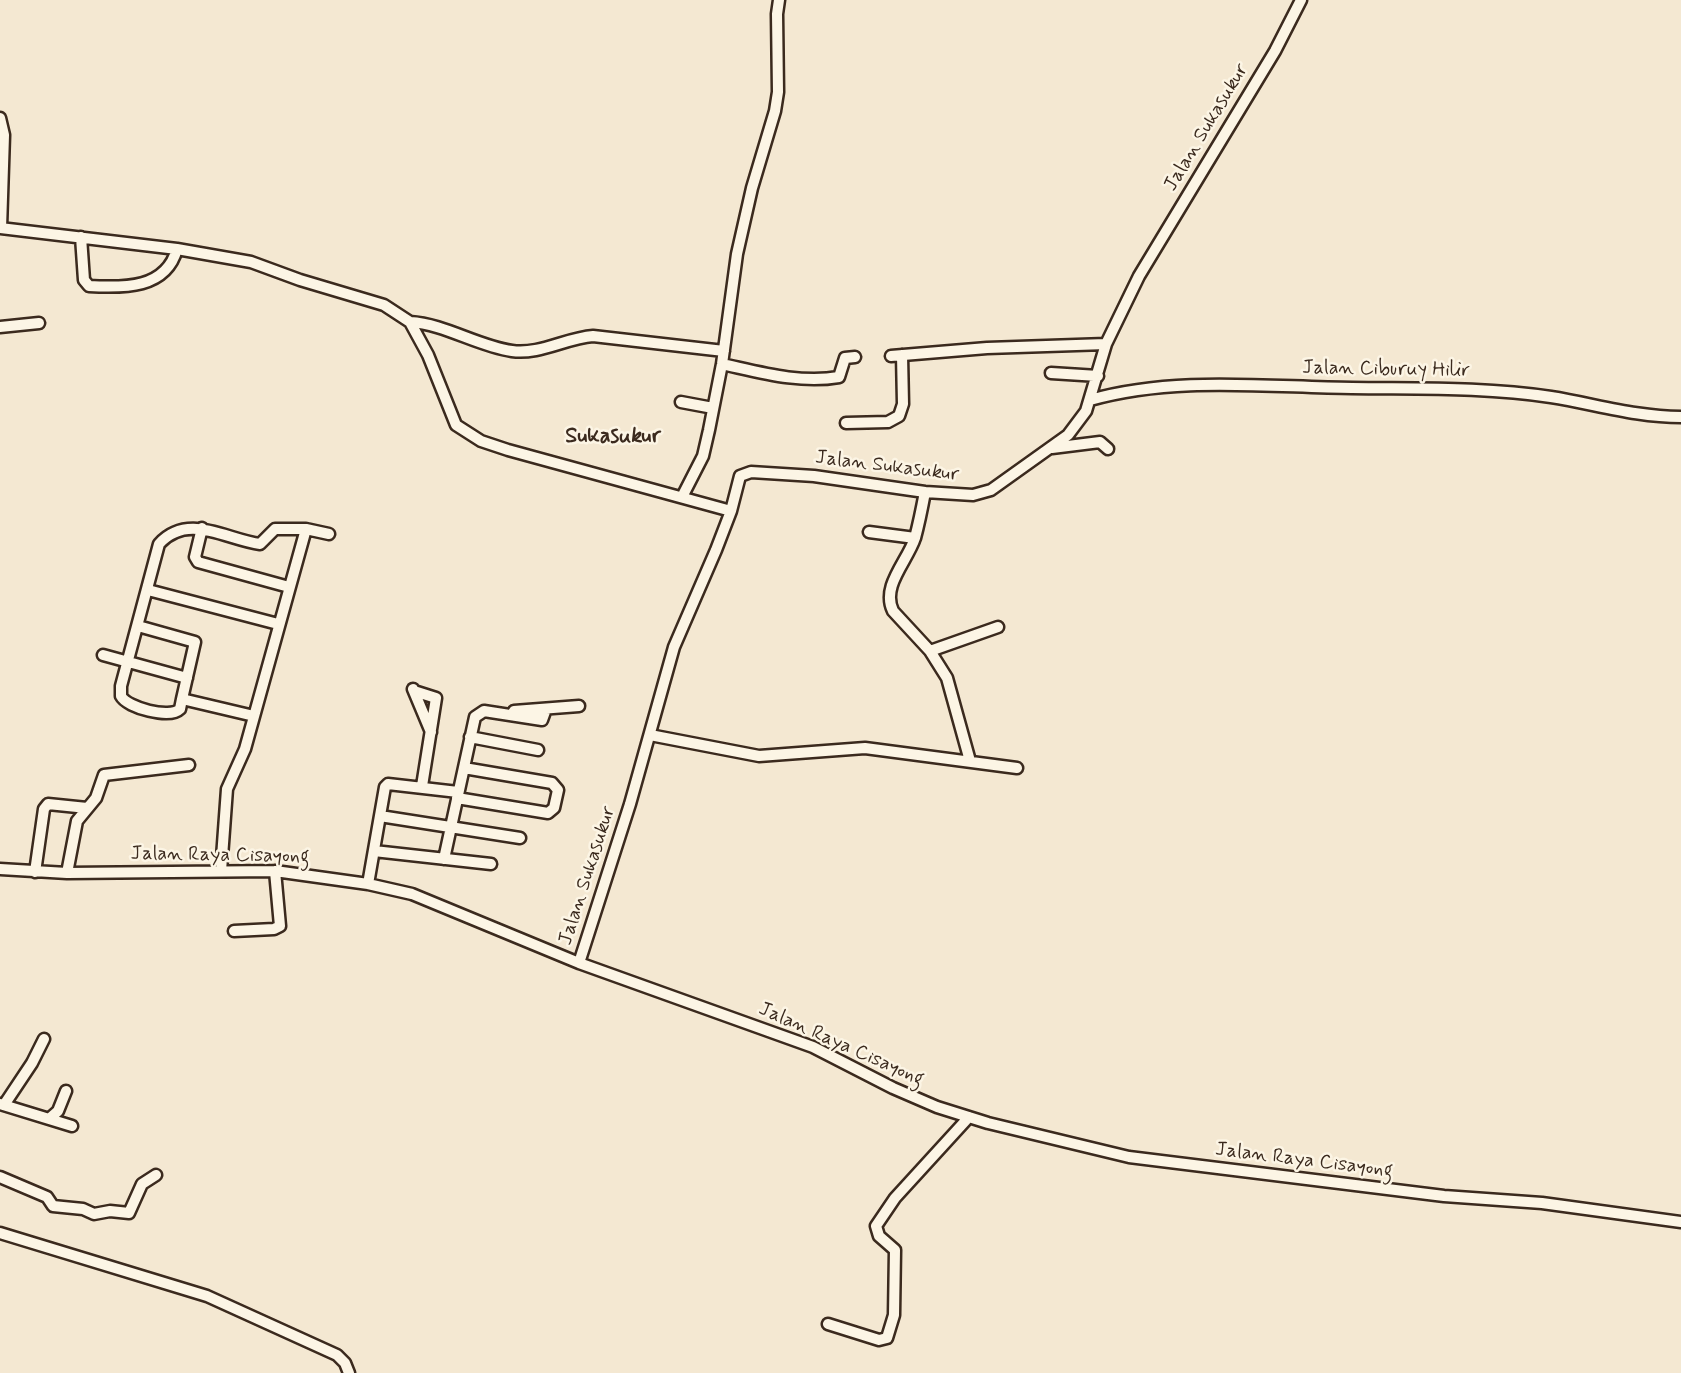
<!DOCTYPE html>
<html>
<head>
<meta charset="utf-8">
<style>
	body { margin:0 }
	canvas { display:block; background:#f4e8d2 }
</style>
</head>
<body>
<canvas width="1681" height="1373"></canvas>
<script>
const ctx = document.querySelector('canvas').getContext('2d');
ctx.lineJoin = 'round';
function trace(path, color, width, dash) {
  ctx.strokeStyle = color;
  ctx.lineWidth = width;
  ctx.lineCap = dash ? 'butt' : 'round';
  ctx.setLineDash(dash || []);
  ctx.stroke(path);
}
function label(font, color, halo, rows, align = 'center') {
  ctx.font = font + ' Mynerve,sans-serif';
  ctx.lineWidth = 5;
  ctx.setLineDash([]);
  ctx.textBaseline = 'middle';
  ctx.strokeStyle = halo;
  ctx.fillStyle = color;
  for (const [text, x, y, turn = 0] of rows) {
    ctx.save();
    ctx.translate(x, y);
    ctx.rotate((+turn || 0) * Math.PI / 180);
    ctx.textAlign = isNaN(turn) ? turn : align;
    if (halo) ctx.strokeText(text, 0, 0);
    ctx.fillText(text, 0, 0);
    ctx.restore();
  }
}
const minor = new Path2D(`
	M0,118L4,135L1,228
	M0,228L177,249L251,262L300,280L384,305L410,322L428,355L456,425L481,441L508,450L731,511
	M81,237L84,280L89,286C124,288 166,289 177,249
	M410,322C445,324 477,346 512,351C539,355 566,338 593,336L724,351
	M0,327L39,323
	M891,356L987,348L1106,344
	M722,364C759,372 800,384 839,377L845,358L855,357
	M1051,373L1098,376
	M1090,400C1175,376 1264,387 1352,388C1419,389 1485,387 1551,397C1595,404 1636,417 1681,417
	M681,402L713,408
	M846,423L888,422L899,416L903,404L902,355
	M1052,448L1100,442L1108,449
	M925,492C922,508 919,523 915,538C907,562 881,586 893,611L930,651L947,678L970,761
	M682,497L703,456L709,430L722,364L737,254L752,188L775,111L778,92L777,14L779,0
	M202,528L195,557L198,562L289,587
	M306,529L329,534
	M869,532L915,538
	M148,590L278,624
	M138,626L195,642L182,699L254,716
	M930,651L998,627
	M103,655L187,678
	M413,689L431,732
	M414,691L436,698L422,786
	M182,699L180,709C170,719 127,708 121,696V686L159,544C188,512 227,540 260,544L275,529H306L245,749L227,789L221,871
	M514,711L579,706
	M650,735L759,756L865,748L1017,768
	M470,737L538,750
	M457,798L548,813L554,808L558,790L552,783L464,768
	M380,816L520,838
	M374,851L491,864
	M444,859L475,717L484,711L542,720L546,709
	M0,869L67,873L275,871L368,884L412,894L579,963L813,1047L893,1088L937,1107L988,1123L1129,1157L1444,1196L1542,1203L1681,1222
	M35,872L44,809L48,804L87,808
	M67,873L77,821L96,798L104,775L189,765
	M368,884L385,787L388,784L458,792
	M234,931L274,929L280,926L275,871
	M579,963L630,804L674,647L716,550L731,511L740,476L751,472L814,476L925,492L973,495L991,490L1068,435L1086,411L1106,344L1139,276L1275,51L1301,0
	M0,1104L72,1126
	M4,1105L32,1063L44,1039
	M49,1119L58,1111L66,1091
	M0,1177L47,1197L53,1206L83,1209L94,1214L110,1211L129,1213L142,1184L156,1175
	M0,1233L207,1296L337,1355L345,1363L349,1373
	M828,1324L879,1340L887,1338L894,1315L895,1250L879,1236L876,1226L895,1198L969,1117`);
const streetNames = [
	["Jalan Sukasukur",1207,128,-59],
	["Jalan Ciburuy Hilir",1386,370,1],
	["Jalan Sukasukur",887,467,7],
	["Jalan Raya Cisayong",220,856,1],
	["Jalan Sukasukur",588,876,-72],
	["Jalan Raya Cisayong",841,1045,24],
	["Jalan Raya Cisayong",1304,1161,7]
];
const quarterNames = [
	["Sukasukur",613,437]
];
trace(minor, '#3b2a1e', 15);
trace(minor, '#fcf5e5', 10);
label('20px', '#3b2a1e', '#fcf5e5', streetNames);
label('bold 22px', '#3b2a1e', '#fcf5e5', quarterNames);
</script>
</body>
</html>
